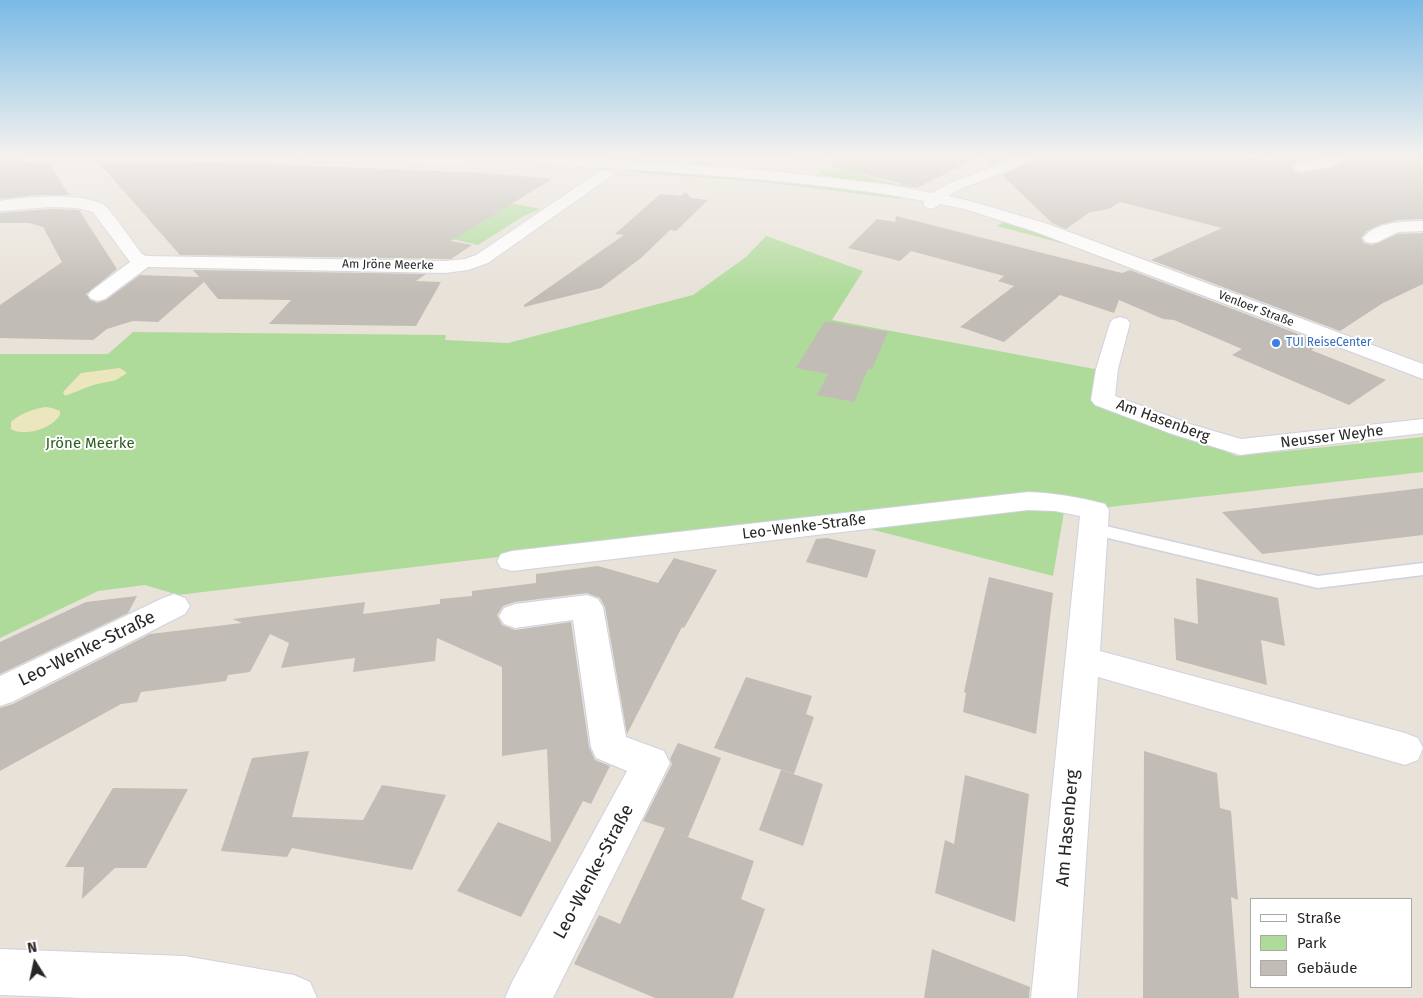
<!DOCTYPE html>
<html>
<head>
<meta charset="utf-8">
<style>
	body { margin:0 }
	#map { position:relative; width:1423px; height:998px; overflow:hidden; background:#e8e2d9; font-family:"Fira Sans",sans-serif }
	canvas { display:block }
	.legend { position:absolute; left:1250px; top:898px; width:162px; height:90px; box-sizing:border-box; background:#fff; border:1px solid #a9a9a9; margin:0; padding:6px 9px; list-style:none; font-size:15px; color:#272727 }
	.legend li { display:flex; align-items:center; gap:10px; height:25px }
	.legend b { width:25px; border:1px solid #a9a9a9 }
	.north { position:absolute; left:10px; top:938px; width:50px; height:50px; -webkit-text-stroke:4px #fff; paint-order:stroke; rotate:350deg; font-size:14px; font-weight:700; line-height:20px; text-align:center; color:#272727 }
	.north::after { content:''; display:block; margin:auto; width:18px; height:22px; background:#272727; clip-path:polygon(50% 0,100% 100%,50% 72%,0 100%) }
</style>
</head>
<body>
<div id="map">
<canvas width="1423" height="998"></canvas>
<ul class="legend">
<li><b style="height:6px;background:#fff"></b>Straße</li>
<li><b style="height:14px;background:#aedb99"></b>Park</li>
<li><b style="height:14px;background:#c1bcb5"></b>Gebäude</li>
</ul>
<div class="north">N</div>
</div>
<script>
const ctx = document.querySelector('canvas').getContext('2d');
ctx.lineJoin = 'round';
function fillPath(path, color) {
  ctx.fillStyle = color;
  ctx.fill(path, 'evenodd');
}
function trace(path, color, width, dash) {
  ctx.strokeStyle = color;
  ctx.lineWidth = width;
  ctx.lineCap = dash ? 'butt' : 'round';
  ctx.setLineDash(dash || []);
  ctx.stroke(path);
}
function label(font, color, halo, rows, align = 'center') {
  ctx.font = font + ' "Fira Sans",sans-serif';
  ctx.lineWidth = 4;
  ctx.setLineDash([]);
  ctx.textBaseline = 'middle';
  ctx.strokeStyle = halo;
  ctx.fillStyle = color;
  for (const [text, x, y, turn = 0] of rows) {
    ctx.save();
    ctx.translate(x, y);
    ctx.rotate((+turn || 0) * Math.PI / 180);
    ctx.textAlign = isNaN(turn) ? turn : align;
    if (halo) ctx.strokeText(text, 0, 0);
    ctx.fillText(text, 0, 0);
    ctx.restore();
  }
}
const education = new Path2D(`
	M772,155H832L818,164Z`);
const green = new Path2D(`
	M101,155H219L216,157Z
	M829,169L848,171L914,189L818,175L819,172Z
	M633,170L774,179L903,196L901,199L763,182L630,172Z
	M499,201L541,209L524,216L478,245L443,237Z
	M1003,222L1078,246L1061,243L997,226Z
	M766,236L863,271L832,320L1100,370L1096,399L1237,456L1423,437V472L1064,512L1053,576L827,518L178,595L145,585L98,591L0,638V354H108L133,332L446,335L445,340L508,343L693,295L746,257Z`);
const sand = new Path2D(`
	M120,368L127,373L116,380L93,385L65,396L63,392L81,373Z
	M46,407L52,408L60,411V415C51,429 25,437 11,429V422C21,413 33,409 46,407Z`);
const building = new Path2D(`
	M0,155H10L28,162L49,163L69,195H38L0,199Z
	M832,155H981L917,188L901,185V183L831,167Z
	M982,155H1012L992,165Z
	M1034,155H1238L1273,162V155H1326L1294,163L1292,166L1294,171L1302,173L1332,167L1344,161L1349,155H1423V219L1399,220L1382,224L1367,231L1361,238L1364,243L1372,245L1398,234L1423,233V284L1383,303L1340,331L1151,260L1222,228L1120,202L1109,209L1090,212L1066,229L1052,223L1002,175L1031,160Z
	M219,162L487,173L552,179L451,241L472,245L451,259L180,255L99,163Z
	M686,192L691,198L708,200L676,231L670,230L641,258L601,288L524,307V305L624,235L615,234L660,194L680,196Z
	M50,209L79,210L117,269L86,294L90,300L97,303L106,300L140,275L199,277L193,270L426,274L416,281L441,282L416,326L269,324L291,300L218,299L204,282L158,322L133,321L123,324L107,329L93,340L0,338V305L62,262L43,227L29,223H0V213Z
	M896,216L1122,273L1130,270L1322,343L1311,350L1386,380L1349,405L1232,355L1242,349L1174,320L1163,319L1119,300L1114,313L1060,295L1004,342L960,327L1014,286L998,281L1004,276L911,251L900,261L848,248L877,219L895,222Z
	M825,321L888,332L872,369H868L854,402L817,395L828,374L796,368Z
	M1423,488V535L1262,554L1222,512Z
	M827,538L876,550L867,578L806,562L816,539Z
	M674,558L717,570L684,628L682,627L627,734L605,607L600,598L587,593L515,602L503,606L497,615L502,625L515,630L571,622L589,747L595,760L610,766L591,804L583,801L521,917L457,891L498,822L551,842L547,749L502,756V667L437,638L435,661L353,672L355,658L281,668L289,643L270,634L250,672L228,675L226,681L141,692L137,702L121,704L0,771V708L13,704L150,634L242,623L233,619L365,602L363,614L440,604V599L472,596V591L536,583V574L598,566L658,583Z
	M989,577L1053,593L1036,734L963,712L966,693L964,692Z
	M1196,578L1278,598L1285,646L1261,640L1267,685L1176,660L1174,618L1198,624Z
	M137,596L128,613L0,674V642L86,602Z
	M746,677L812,696L806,714L814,717L794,774L714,748Z
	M678,743L721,758L688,837L668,830L754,861L741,899L765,909L733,998H655L574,964L599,915L620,924L665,828L643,821L672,764L670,759Z
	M309,751L292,817L363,820L382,785L446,795L412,870L292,848L287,857L221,851L252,758Z
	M1144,751L1217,773L1220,808L1231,811L1238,900L1231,897L1239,998H1143Z
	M781,770L823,784L803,846L759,830Z
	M965,775L1029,794L1015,922L935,893L945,840L954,844Z
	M113,788L188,789L146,868H115L82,899L84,867H65Z
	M932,949L1030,987L1029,998H924Z`);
const service = new Path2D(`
	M686,155L693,157L684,170H678L677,168Z
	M1093,523L1318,576L1423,563V575L1318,588L1087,533L1085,529L1087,525Z`);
const minor = new Path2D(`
	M1330,155H1347C1339,166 1309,173 1296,170L1294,167L1296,164L1324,158Z
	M605,169L610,171L613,174L610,177L488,263L468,270L445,273L148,267L105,299L98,301L91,299L88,295L91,291L130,262L93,212L77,208L50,207L0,211V201C25,197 82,192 104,205C111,210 135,245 142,254L146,256L445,261L465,259L476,255L600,171Z
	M1423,221V231L1398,232L1378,242L1372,243L1366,242L1363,238C1375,222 1405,221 1423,221Z
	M1120,317L1127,319L1130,323L1118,369L1115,396L1190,424L1241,439L1423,419V433L1240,455L1172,434L1095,405L1091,400L1096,369L1110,323L1113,319Z
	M1028,492C1054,493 1079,497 1105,504L1109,510L1100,651L1405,733L1418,738L1423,748L1418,760L1405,765L1098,677L1077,998H1031L1080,516L1055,511L1028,510L512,571L501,568L497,561L501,554L512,551Z
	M174,594L185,598L190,606L185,614L12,702L0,706V676L163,598Z
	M587,595L598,599L603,607L626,737L664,751L670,763L553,998H505L512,982L627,771L596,758L591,747L573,620L515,628L504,624L499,616L504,608L515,604Z
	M0,949L185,956L294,975L310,982L317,998H84L0,995Z`);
const secondary = new Path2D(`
	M292,155L434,157L433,155H533L600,158L774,171L891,185L932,193L949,183L991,168L1015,155H1032L1030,158L1010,170L960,189L948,196L974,202L1048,224L1423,364V379L1036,232L965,209L939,204C935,209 931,209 925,207L923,204L925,201C857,188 787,182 718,176C634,169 550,164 465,160L464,165L459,166L299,159L294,158Z`);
const markers = [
	[1276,343,5,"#3f7fe0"]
];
const farStreetnames = [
	["Am Jröne Meerke",388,265,1],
	["Venloer Straße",1256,309,21]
];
const farShopnames = [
	["TUI ReiseCenter",1286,343]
];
const streetNames = [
	["Am Hasenberg",1163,421,20],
	["Neusser Weyhe",1332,437,-7],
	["Leo-Wenke-Straße",804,527,-7]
];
const parkNames = [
	["Jröne Meerke",90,444]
];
const nearStreetnames = [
	["Leo-Wenke-Straße",87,649,-26],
	["Am Hasenberg",1068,828,-85],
	["Leo-Wenke-Straße",594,872,-62]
];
fillPath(education, '#e9e0c9');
fillPath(green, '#aedb99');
fillPath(sand, '#ece6be');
fillPath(building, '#c1bcb5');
trace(service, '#cfd1df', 3);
trace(minor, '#cfd1df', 2);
trace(secondary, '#cfd1df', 2);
fillPath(service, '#fff');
fillPath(minor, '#fff');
fillPath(secondary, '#fff');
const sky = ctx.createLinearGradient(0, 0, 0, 294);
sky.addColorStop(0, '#79bae6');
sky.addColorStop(0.53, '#f5f2ee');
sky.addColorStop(1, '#f5f2ee00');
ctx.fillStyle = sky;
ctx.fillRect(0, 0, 1423, 294);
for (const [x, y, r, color] of markers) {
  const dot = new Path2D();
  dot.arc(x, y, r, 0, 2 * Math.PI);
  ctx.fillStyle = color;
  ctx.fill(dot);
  trace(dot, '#fff', 2);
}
label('12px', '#272727', '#fff', farStreetnames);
label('12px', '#366cbe', '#fff', farShopnames, 'left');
label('15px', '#272727', '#fff', streetNames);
label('15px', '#2a5c1e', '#fff', parkNames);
label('18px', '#272727', '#fff', nearStreetnames);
</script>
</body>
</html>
